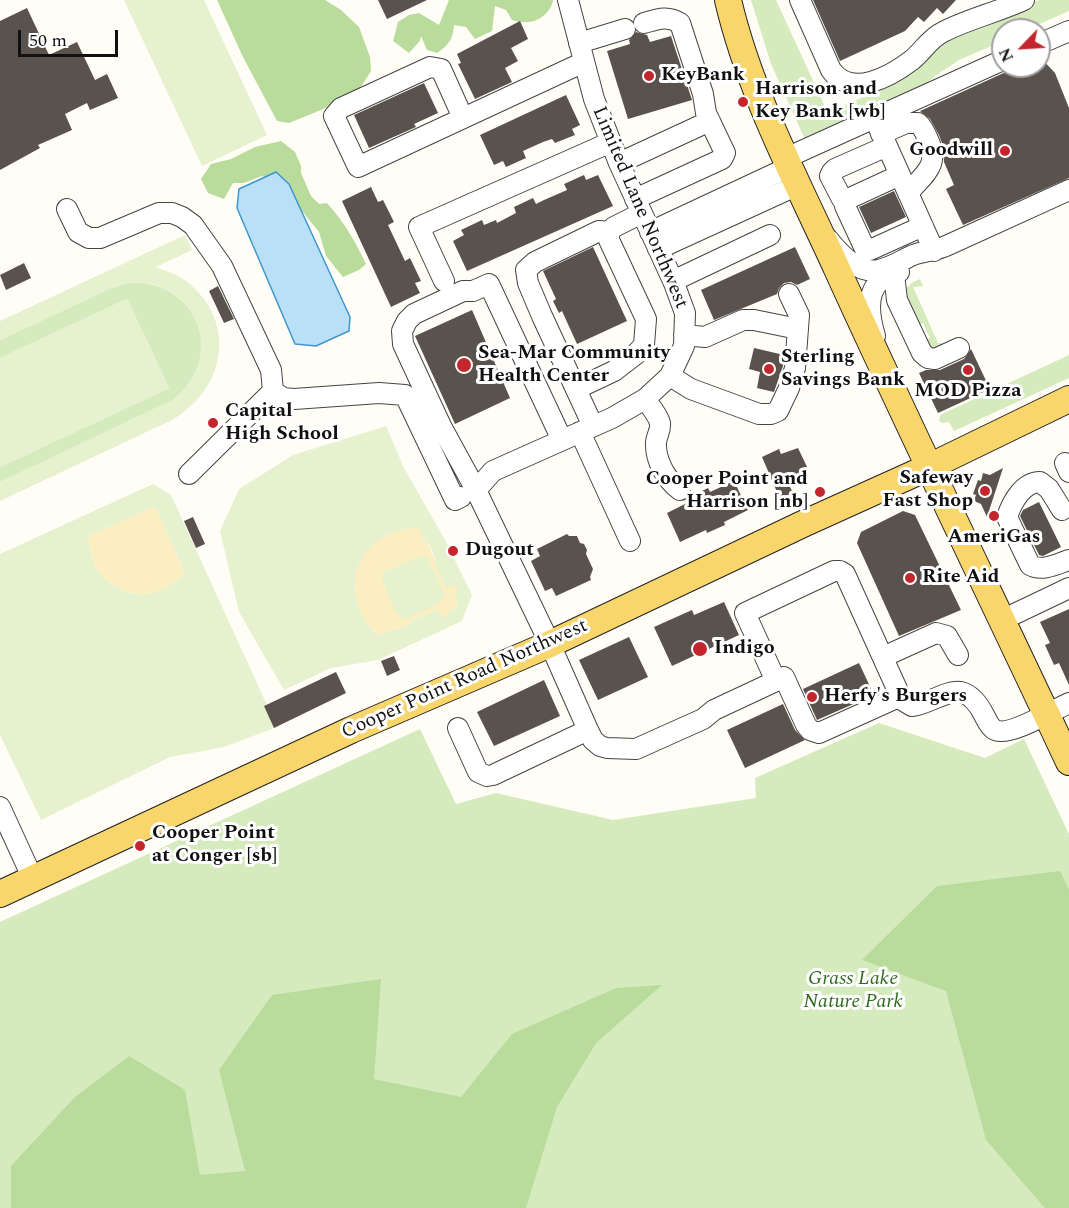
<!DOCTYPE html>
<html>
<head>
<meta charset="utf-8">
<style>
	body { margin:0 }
	#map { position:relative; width:1069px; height:1208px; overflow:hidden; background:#fffdf5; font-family:Spectral,serif }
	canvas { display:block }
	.north { position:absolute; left:991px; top:18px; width:60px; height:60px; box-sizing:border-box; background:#fff; border:2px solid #a0a0a0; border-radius:50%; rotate:245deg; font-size:16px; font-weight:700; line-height:24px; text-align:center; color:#111 }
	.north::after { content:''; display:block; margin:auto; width:21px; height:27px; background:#c4262e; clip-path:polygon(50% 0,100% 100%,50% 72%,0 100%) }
	.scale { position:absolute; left:18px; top:30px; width:100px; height:27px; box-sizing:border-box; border:3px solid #111; border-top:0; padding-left:8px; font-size:18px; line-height:21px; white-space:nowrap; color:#111; -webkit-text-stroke:4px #fff; paint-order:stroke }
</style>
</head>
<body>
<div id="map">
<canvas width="1069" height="1208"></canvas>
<div class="north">N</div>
<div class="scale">50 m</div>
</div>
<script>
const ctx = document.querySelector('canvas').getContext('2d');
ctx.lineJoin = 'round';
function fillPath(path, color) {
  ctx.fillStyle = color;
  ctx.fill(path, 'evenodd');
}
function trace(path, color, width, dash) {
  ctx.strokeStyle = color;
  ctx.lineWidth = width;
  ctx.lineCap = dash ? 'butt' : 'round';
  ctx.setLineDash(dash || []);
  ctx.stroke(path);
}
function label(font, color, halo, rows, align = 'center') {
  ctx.font = font + ' Spectral,serif';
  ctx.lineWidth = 6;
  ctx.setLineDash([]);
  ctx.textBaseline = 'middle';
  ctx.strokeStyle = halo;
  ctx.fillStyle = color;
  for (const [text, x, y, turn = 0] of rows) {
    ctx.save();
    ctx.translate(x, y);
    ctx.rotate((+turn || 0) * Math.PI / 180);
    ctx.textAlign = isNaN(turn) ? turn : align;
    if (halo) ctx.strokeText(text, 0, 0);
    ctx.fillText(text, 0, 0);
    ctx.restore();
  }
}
const green = new Path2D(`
	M751,0H776L828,113L898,81L927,56L951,40L1039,0H1069V11L1026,30H1003V41L959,60L935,76L907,100L807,144L771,64Z
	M920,279L923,286L913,287L938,343L947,344L932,350L925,340L930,338L923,323L919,325C910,306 893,289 920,279Z
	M132,282C205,283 228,368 165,405L0,482V467L169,388L127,299L0,358V340L111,288Z
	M1069,355V378L954,431L949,422L942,423L939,421L940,415Z
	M879,723L985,758L1024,739L1069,834V1208H0V922L420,729L456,804L496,793L613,820L756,798L755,778Z`);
const forest = new Path2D(`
	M217,0H325L341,10L359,27L370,57L371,71L359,90L321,110L289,123L277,121L243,57Z
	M449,0H553C552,11 539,22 528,22C523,23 517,21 512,20L506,10L495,6L492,31L475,39L466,27L454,25C453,39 449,45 437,53L427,50L421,36L420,41L409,53L393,41L398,22L409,15L419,13L439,25Z
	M281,141L295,152L301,166V173L311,196L319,204L327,203C344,222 355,241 366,264L359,270L343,277L326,256L319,232L302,211L283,197L278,181L262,176L244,183H233L224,199L208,193L201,179L211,164L231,159L255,147Z
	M1060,871L1069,890V1208H1045L986,1140L946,991L862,960L937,886Z
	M381,979L374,1079L461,1097L512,1034L616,988L662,985L596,1043L557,1107L526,1208H11V1166L74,1098L129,1056L185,1090L200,1175L245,1171L219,1070L272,995Z`);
const sand = new Path2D(`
	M155,506L185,573C176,581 166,590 154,593C134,598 110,588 99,572C91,562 90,548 88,536Z
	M411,528H420L426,544L428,543L446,587L459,583L458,604L444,621L438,609L412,620L413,623L397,630L395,628L378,636C337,596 351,536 411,528Z`);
const pitch = new Path2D(`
	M124,0H204L267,135L202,166Z
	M185,235L192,250L156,267C166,271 177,274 186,281C238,321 226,389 172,420L0,501V482L174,399C235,349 184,261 111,288L0,340V321Z
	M127,299L169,388L0,467V358Z
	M386,426L404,468L444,538L472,595L462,621L378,660L331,668L284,690L239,612L220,531L239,489L293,455ZM411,528L420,529L426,544H429L435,558L433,560L446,588L458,584L455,593L458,604L454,609L448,611L444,620L438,609L412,620V623L397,630L395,628L378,636C337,596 352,536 411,528Z
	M153,484L171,495L277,727L224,747L170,757L41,820L0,735V554ZM155,506L185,573C176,581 166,590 154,593C134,598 110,588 99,572C91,562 90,548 88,536Z
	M427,556L444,594L440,603L403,620L400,615L396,613L382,579L384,572L419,557L422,558Z`);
const water = new Path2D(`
	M276,172L289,184L350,317L349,331L316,346L295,344L237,208L239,189Z`);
const building = new Path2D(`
	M378,0H427L387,19Z
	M813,0H956L943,14L937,8L924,22L918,17L905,31L840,61Z
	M27,8L49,55L77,42L95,80L107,74L118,98L90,110L87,103L65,114L72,130L38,145L40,148L0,170V21Z
	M520,21L528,39L511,48L518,61L505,68L512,82L475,99L458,64L461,63L457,54Z
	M636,32L647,35L650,42L671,36L692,100L628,119L607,51L630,44L629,40Z
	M1039,56L1055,73L1069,108V178L963,225L946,189L954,185L944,162L943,146L939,135L930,119L920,111L1008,71L1013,66H1039Z
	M424,83L438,113L414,124L416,127L369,148L354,115Z
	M566,95L580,125L572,129L575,135L555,143L552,139L543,142L523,151L526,158L506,167L503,161L494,165L480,135Z
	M584,175L586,180L598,175L613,206L467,271L453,241L464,235L461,230L482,220L484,225L496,220L497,223L516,213L514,207L533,198L536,204L544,200L567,190L564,184Z
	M371,187L378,202L383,200L394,222L388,225L405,261L410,258L421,281L415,283L420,293L391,307L342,201Z
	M894,191L906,217L871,233L859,207Z
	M593,247L627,321L577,344L562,311L559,313L553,301L556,299L543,271Z
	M795,247L810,279L797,285L791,282L784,283L779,288L777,294L714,320L701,290Z
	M24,263L31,278L6,290L0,275Z
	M218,286L234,319L224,323L209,291Z
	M472,310L510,398L455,424L415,336Z
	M754,348L784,355L783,366L774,392L757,388L760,372L749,369Z
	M971,349L990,389L938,413L919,373L926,370H940L964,359Z
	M798,448L809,471L787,481L793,493L780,499L762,457L779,449L781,454Z
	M1003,468L987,517L981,504L974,501L976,495L973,494L978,480L981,481L983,473L990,475Z
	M734,481L748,510L724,522L725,525L707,533L706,530L680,542L667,513L691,501L690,497L708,488L710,492Z
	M1039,502L1061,547L1043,556L1039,555L1020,516L1023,510Z
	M903,511L915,515L961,610L899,636L857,543L861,532Z
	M193,517L205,544L196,548L184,521Z
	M567,534L569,536H577L580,543L584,544L587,550L586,554L593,569L590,577L591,580L556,596L552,588L545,591L531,561L540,556L537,549Z
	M724,602L739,635L672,666L654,627L692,610L694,615Z
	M1069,609V685L1059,663L1054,665L1045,645L1050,643L1040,622Z
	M629,637L648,677L598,700L579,660Z
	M394,656L400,670L387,676L381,661Z
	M859,663L874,695L817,720L803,689Z
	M336,672L346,693L274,728L264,706Z
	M544,680L560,716L494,746L477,712Z
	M783,704L795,730L805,740L745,768L727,730Z`);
const minor = new Path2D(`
	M800,0L831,70C851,99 891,76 912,60C923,51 930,38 943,32C968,19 998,12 1024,0
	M579,43L625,29
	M1039,44L1069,31
	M874,117L934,251
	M463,118L441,69L430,67L341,108L334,116L358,167L584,62
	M881,134L906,123H918C923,127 925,133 928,139C940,166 925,173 908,193
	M887,146L835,169L832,172L830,176L842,199H848L900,175
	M786,158L1003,60
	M619,163L710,121
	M635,199L722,159L725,153L706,113L703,94L680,23C667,15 658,19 644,23
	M848,199L845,206L865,249L870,250L923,226
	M67,209L78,232L89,238H100L159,213H172L182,217L193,225L222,266L271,370L273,391L189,474
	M650,232L789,167
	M828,239C839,253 857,274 878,270C890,268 902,260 913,255C924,251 935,251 946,246L1069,190
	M658,249L798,185
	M894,274L897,300L922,353L928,358L935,359L959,348
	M444,281L419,227L611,142
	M673,281L770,235
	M684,335L705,337L743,320H754L798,329
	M875,336C870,319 865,293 881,280C886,277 893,275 899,272
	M670,376L691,389L759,414H771L778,411L789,388L795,368L799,315L789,294
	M576,389L614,371L636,354L644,345L646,319L609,240V232L614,227L642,213
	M273,391L283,398L294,399L379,393L405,395L455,500L461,497
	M645,399C650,406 658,415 660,423C661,430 657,435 656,442C655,460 666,480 680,490
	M593,426L542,316L528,283L526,270L535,262L599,231L609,232
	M580,432L630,541
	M1065,463L1069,472
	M476,490L441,426L403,344L402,331L407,321L414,314L463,291H473L489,284L562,440
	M1062,510L1049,489L1040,482C1023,482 1012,502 1007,517L1030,565C1042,572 1057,564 1069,560
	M1002,620L1069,588
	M883,657L936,633L947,636L958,655
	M784,677L806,725L810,730L819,733L901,696
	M458,728L478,772L487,776L493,775L588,730L550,644L476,490L493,471L612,418L645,399L670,376L684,346L685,313L674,283L619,163L594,99L568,0
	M588,730L593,740L600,746L607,748L636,749L703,719L714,710L776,681L745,613L834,571H840L845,574L902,700L912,706C927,705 948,689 961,692C972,695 979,705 984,715C987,720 989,727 995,730C1009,737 1054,710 1069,703
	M0,807L33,879`);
const major = new Path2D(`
	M728,0C750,94 797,181 837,269C912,434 992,598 1069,762
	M0,894L351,730L550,644L805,523L929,467L1069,399`);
const markers = [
	[649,76,6,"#c4262e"],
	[743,102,6,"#c4262e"],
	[1005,151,6,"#c4262e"],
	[464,365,8,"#c4262e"],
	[769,369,6,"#c4262e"],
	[968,370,6,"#c4262e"],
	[213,423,6,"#c4262e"],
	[985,491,6,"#c4262e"],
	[820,492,6,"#c4262e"],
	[994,516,6,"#c4262e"],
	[453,551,6,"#c4262e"],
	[910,578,6,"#c4262e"],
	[700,649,8,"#c4262e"],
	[812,697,6,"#c4262e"],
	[140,846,6,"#c4262e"]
];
const poiNames = [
	["KeyBank",661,76],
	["Harrison and",755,90],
	["Key Bank [wb]",755,113],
	["Goodwill",993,151,"right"],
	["Sea-Mar Community",478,354],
	["Health Center",478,377],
	["Sterling",781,358],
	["Savings Bank",781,381],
	["MOD Pizza",968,392,"center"],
	["Capital",225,412],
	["High School",225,435],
	["Safeway",973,479,"right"],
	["Fast Shop",973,502,"right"],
	["Cooper Point and",808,480,"right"],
	["Harrison [nb]",808,503,"right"],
	["AmeriGas",994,538,"center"],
	["Dugout",465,551],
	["Rite Aid",922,578],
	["Indigo",714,649],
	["Herfy's Burgers",824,697],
	["Cooper Point",152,834],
	["at Conger [sb]",152,857]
];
const streetNames = [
	["Limited Lane Northwest",639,208,67],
	["Cooper Point Road Northwest",465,680,-24]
];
const parkNames = [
	["Grass Lake",853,980],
	["Nature Park",853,1003]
];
fillPath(green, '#d5ebbd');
fillPath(forest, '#b9dc9c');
fillPath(sand, '#fbeec1');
fillPath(pitch, '#e6f2cf');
fillPath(water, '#b9e0f7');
trace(water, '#3f96cf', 1.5);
fillPath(building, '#5a524d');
trace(minor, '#444', 22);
trace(major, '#222', 28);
trace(minor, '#fff', 20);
trace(major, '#f9d66b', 26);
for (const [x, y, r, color] of markers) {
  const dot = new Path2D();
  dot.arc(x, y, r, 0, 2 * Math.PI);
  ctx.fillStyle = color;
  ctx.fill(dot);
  trace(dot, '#fff', 2);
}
label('bold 20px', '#111', '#fff', poiNames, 'left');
label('20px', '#111', '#fff', streetNames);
label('italic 20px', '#2f6b1f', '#fff', parkNames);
</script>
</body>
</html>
